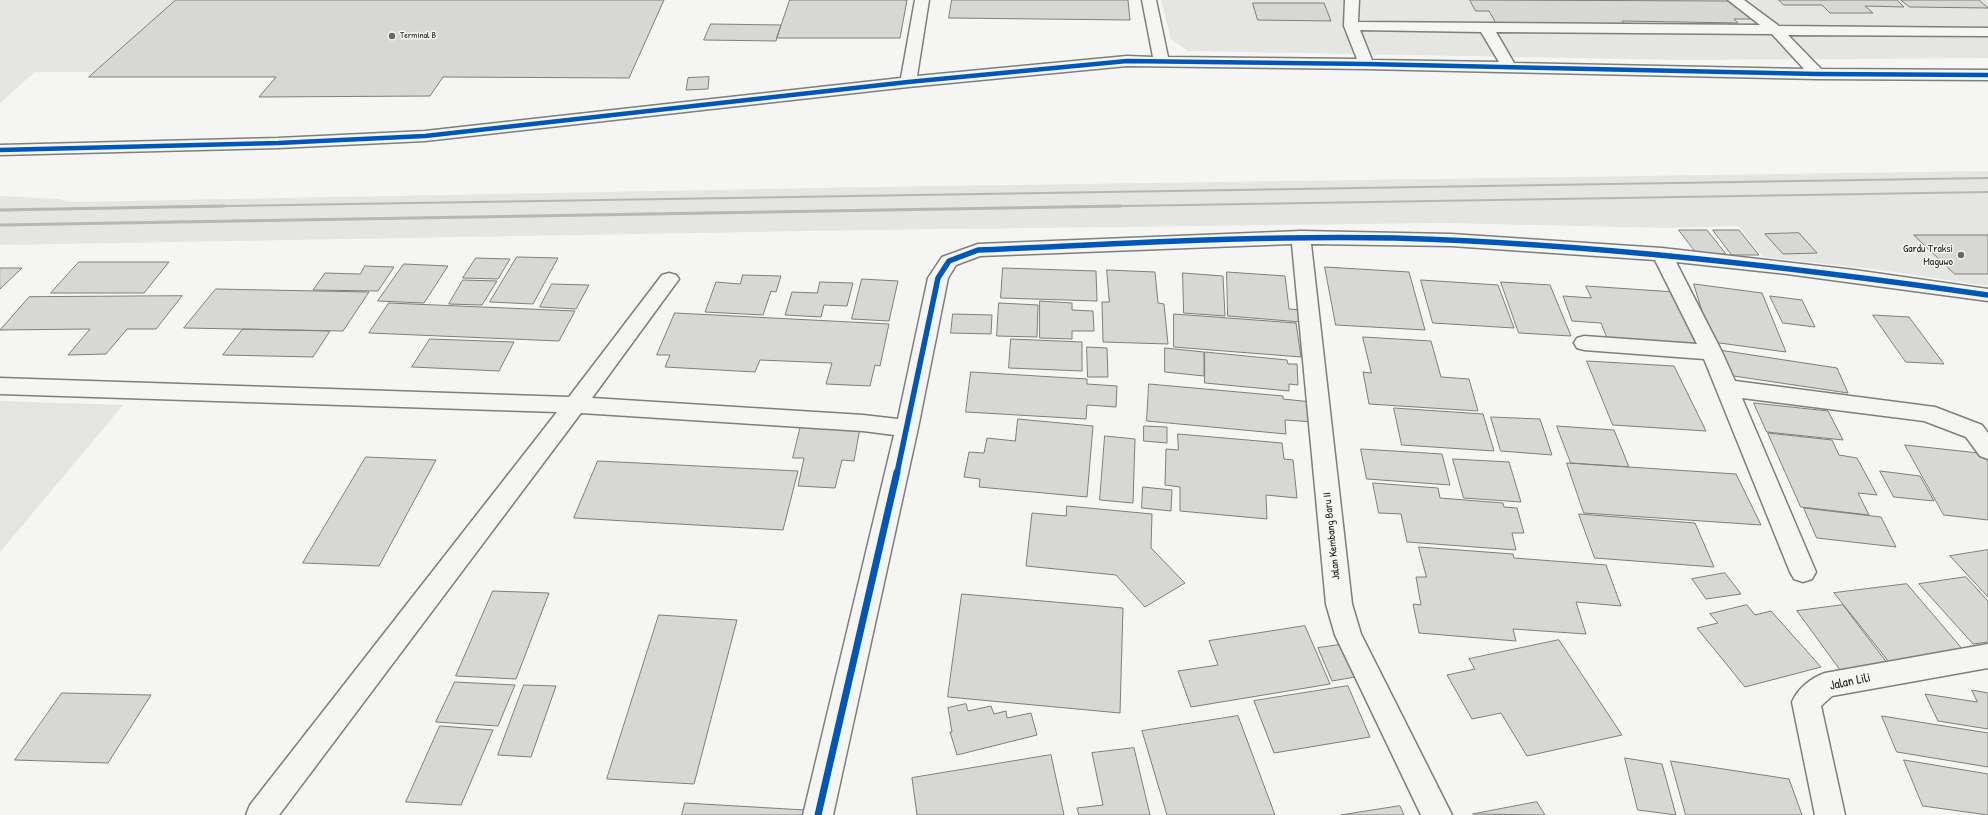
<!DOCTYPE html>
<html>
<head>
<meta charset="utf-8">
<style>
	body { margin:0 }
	canvas { display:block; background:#f5f5f3 }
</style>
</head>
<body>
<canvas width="1988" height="815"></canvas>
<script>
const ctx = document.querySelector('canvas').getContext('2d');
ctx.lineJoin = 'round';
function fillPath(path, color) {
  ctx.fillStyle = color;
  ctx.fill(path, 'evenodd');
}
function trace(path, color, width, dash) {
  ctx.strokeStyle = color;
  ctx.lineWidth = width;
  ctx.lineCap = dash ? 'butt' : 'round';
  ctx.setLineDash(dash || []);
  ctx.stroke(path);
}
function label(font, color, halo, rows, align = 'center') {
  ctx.font = font + ' "Patrick Hand",sans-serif';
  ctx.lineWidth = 3;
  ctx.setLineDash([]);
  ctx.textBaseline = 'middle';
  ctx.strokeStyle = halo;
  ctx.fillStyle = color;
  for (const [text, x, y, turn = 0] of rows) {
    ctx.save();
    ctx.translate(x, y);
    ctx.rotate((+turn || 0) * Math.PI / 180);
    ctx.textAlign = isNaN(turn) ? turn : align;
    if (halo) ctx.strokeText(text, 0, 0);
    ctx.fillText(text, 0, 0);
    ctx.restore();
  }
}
const built = new Path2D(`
	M0,0H664L629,78L443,77L430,96L259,97L275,77H89L94,72H35L0,103Z
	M1161,0H1988V58L1682,60L1188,51L1171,39Z
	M1988,171V286L1881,270L1763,257L1738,226L1670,228L1443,223L868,230L0,245V196L58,199L71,202L871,187Z`);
const green = new Path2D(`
	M0,401L123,405L0,552Z`);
const building = new Path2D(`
	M176,0H664L629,78L443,77L430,96L259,97L276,77H89Z
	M790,0H907L900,38H777Z
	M952,0H1128L1130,20L949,18Z
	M1470,0L1734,1L1752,19H1734L1738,23L1622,21L1627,28L1497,25L1489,11H1476Z
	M1779,0H1897L1904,7L1865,6L1873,13H1830L1822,5H1784Z
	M1901,0H1979L1988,8L1910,7Z
	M1253,3H1324L1331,21L1258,20Z
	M711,24L781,25L776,41L704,40Z
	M709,77L708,89L686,90L688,78Z
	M1679,230H1707L1726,254L1698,255Z
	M1713,230H1739L1759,255H1732Z
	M1799,233L1817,253L1783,254L1765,234Z
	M1914,235H1988V274H1955Z
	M517,257L558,258L533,304L490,302Z
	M476,258L510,259L498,279L463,278Z
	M79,262H169L144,293H51Z
	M404,264L448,266L424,303L378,301Z
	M365,266L394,267L378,291L313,290L325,273L360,274Z
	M1325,267L1409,272L1425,330L1336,325Z
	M0,268H22L0,289Z
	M1003,268L1096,271L1097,301L1001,298Z
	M1107,270L1155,272L1158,303L1164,304L1168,344L1103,342L1102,302H1109Z
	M1227,272L1285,276L1289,309L1300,310L1301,322L1228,316Z
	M1183,273L1223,276L1225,316L1184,313Z
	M743,275L781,276L776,292L771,291L763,315L705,312L716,282L740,284Z
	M862,279L898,281L889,321L852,319Z
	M463,280L497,281L482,305L449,304Z
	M1421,280L1498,285L1514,328L1433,323Z
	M820,282L853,283L847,306L824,305L821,317L785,315L792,292L817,293Z
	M1501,282L1550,285L1571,336L1519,333Z
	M552,284L589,285L576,309L540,307Z
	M1694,284L1762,293L1786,352L1712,342Z
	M1586,286L1675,292L1703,350L1609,343L1601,323L1572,321L1563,296L1591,298Z
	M216,289L369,292L343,331L184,328Z
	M182,296L156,329H127L106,354L68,355L90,329L0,330L29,297Z
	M1770,296L1802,300L1815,327L1783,323Z
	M1040,301L1072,303V310L1093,311L1094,331H1072V339L1040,338Z
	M389,303L575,311L559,341L369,333Z
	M999,303L1038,305L1037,337L997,336Z
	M675,313L889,324L880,366L875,365L870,386L826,384L832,363L760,360L755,372L665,367L670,355H657Z
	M953,314L992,315L991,334L951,333Z
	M1174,314L1296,323L1301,357L1174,347Z
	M1873,315L1909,317L1944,364L1906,362Z
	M243,329L330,331L313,357L223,355Z
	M1363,337L1431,341L1441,377L1469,379L1478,411L1369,404L1363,372L1371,373Z
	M430,339L514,342L499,371L412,367Z
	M1011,339L1082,342V371L1009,368Z
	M1087,347L1107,348L1108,377H1088Z
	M1165,348L1204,352V376L1165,372Z
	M1719,350L1837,368L1848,393L1727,375Z
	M1205,352L1287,360L1288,364H1297L1298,385L1289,384V391L1205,383Z
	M1587,361L1674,366L1706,431L1613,425Z
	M971,372L1087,379V384L1117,386L1116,407L1087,405L1086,419L966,412Z
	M1149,384L1283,396V399L1312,402L1314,422L1285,420L1286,434L1147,421Z
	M1754,403L1828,411L1843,440L1767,432Z
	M1394,408L1483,414L1494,451L1402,445Z
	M1491,417L1540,419L1552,455L1501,451Z
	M1018,419L1093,426L1087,497L979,487L980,479L964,477L969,452L984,453L987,438L1015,441Z
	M801,425L860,428L854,461L842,460L835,488L798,486L804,458H793Z
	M1144,426L1167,427V443L1144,441Z
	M1557,426L1614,430L1629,467L1571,463Z
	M1768,433L1832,440L1839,455L1857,458L1877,495L1858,493L1869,515L1801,507Z
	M1178,434L1282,443L1284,459L1293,460L1297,498L1266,495L1267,519L1180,511V487L1165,485L1166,449L1178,450Z
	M1105,436L1135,439L1133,503L1100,500Z
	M1905,445L1988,454V520L1944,515Z
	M1361,449L1442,454L1450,485L1367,479Z
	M366,457L436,460L379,566L303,563Z
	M1453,459L1509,462L1521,502L1464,498Z
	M598,461L798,471L783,530L574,518Z
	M1567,463L1736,474L1761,525L1584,513Z
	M1880,471L1920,476L1934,501L1894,497Z
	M1373,483L1438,488L1440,498L1503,503L1504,507L1517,508L1524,533H1512L1516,550L1407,542L1401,514L1379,513Z
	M1143,487L1172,490L1171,511L1142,508Z
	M1067,506L1152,514L1151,548L1185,583L1145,607L1116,575L1026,566L1032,513L1066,516Z
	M1804,508L1881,517L1896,547L1817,538Z
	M1579,514L1695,523L1714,567L1595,558Z
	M1419,547L1513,554L1514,558L1606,565L1621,606L1576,602L1586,634L1513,629L1516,641L1419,633L1413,604L1421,605L1416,577H1426Z
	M1988,550V597L1950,556Z
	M1725,573L1741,594L1706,599L1692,579Z
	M1966,577L1988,601V642L1973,644L1919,584Z
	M1907,584L1970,658L1893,667L1834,593Z
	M493,591L549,593L516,679L456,676Z
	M962,594L1123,608L1120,713L948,697Z
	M1747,605L1755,615L1771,611L1821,667L1745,687L1697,628L1718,623L1710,614Z
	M1843,605L1891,668L1843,674L1797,611Z
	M659,615L737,620L694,784L607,779Z
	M1305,626L1330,684L1191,707L1178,671L1218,665L1209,641Z
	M1559,640L1622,735L1527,756L1501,713L1472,719L1447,675L1475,669L1469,659Z
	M1346,644L1361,676L1332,681L1318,648Z
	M455,682L515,685L498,726L436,722Z
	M524,685L556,686L531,757L498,755Z
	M1348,686L1370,737L1274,753L1254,701Z
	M1972,690L1988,693V729L1938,721L1925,694L1977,702Z
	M62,693L151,695L108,763L15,760Z
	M966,704L968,711L991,706L994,714L1006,711L1007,718L1031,713L1037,735L957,755L950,732H952L948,708Z
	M1238,716L1275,815H1167L1142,731Z
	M1882,716L1988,733V767L1897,752Z
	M440,726L493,730L461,805L406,802Z
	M1134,748L1150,815H1079L1077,808L1103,805L1092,753Z
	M1051,755L1064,815H917L912,778Z
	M1625,758L1662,764L1676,815L1638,810Z
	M1904,760L1988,774V815L1923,806Z
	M1671,761L1789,779L1802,815H1686Z
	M1537,802L1545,815L1473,814Z
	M685,803L805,810L804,815H682Z
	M1400,806L1404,815H1341Z`);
const minor = new Path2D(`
	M915,0H929L917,76L1127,56L1153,57L1142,0H1156L1168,57L1357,59L1344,26L1345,0H1359L1358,22L1760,25L1728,0H1744L1779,26L1988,28V36L1788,35L1821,69L1988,70V80L1817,79L1366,69L1127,66L908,87L425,141L278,148L0,155V145L278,138L425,131L901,78ZM1360,30L1481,32L1499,62L1372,60ZM1496,32L1772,34L1804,69L1514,63Z
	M1301,231L1451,234L1662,248L1854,270L1988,289V301L1787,274L1676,262L1722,352L1735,381L1935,407L1982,425L1988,433V459L1980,456L1966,437L1924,421L1742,398L1816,572L1812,579L1803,582L1794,579L1790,572L1704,359L1584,350L1577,348L1574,343L1577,338L1584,336L1697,344L1655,260L1451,246L1311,244L1352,604L1361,634L1452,815H1421L1335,635L1326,604L1292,244L980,256L956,265L948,278L918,428L833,815H803L894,435L863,431L581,413L279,815H246L250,805L557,412L0,394V378L569,397L662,275L669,273L676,275L679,279L592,398L863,415L898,419L928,278L942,257L978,244Z
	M1988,644V668L1832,696L1821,706L1845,815H1815L1792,702C1798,688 1811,678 1825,673Z`);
const railFar1 = new Path2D(`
	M162,207L1988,178
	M1061,207L1988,192`);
const rail = new Path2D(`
	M0,210L224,206
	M0,225L1121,206`);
const cyclewayFar2 = new Path2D(`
	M0,150L278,143L425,136L908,82L1127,61L1366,64L1817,74L1988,75`);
const cyclewayFar1 = new Path2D(`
	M897,473L938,278L949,261L978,250C1117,244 1256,235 1395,238C1594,244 1791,267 1988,295`);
const cycleway = new Path2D(`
	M818,815L897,472`);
const markers = [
	[392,36,4,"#686867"],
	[1961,255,4,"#686867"]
];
const farPoinames = [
	["Terminal B",400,36]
];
const poiNames = [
	["Gardu Traksi",1953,249],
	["Maguwo",1953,262]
];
const streetNames = [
	["Jalan Kembang Baru II",1332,536,-96]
];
const nearStreetnames = [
	["Jalan Lili",1850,682,-12]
];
fillPath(built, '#e5e5e2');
fillPath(green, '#e4e4e1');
fillPath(building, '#d7d7d6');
trace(building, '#7e7e7d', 1);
trace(minor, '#7e7e7d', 3);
fillPath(minor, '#f5f5f3');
trace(railFar1, '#b6b6b5', 2);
trace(rail, '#b6b6b5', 3);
trace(cyclewayFar2, '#0057b8', 4.5);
trace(cyclewayFar1, '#0057b8', 5.5);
trace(cycleway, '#0057b8', 7);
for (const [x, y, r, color] of markers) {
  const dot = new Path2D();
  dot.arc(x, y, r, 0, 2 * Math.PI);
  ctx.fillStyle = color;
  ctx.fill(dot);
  trace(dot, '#f6f6f2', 1.5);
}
label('9px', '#1c1c1c', '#f6f6f2', farPoinames, 'left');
label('11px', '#1c1c1c', '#f6f6f2', poiNames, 'right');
label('11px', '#1c1c1c', '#f6f6f2', streetNames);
label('13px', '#1c1c1c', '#f6f6f2', nearStreetnames);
</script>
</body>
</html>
